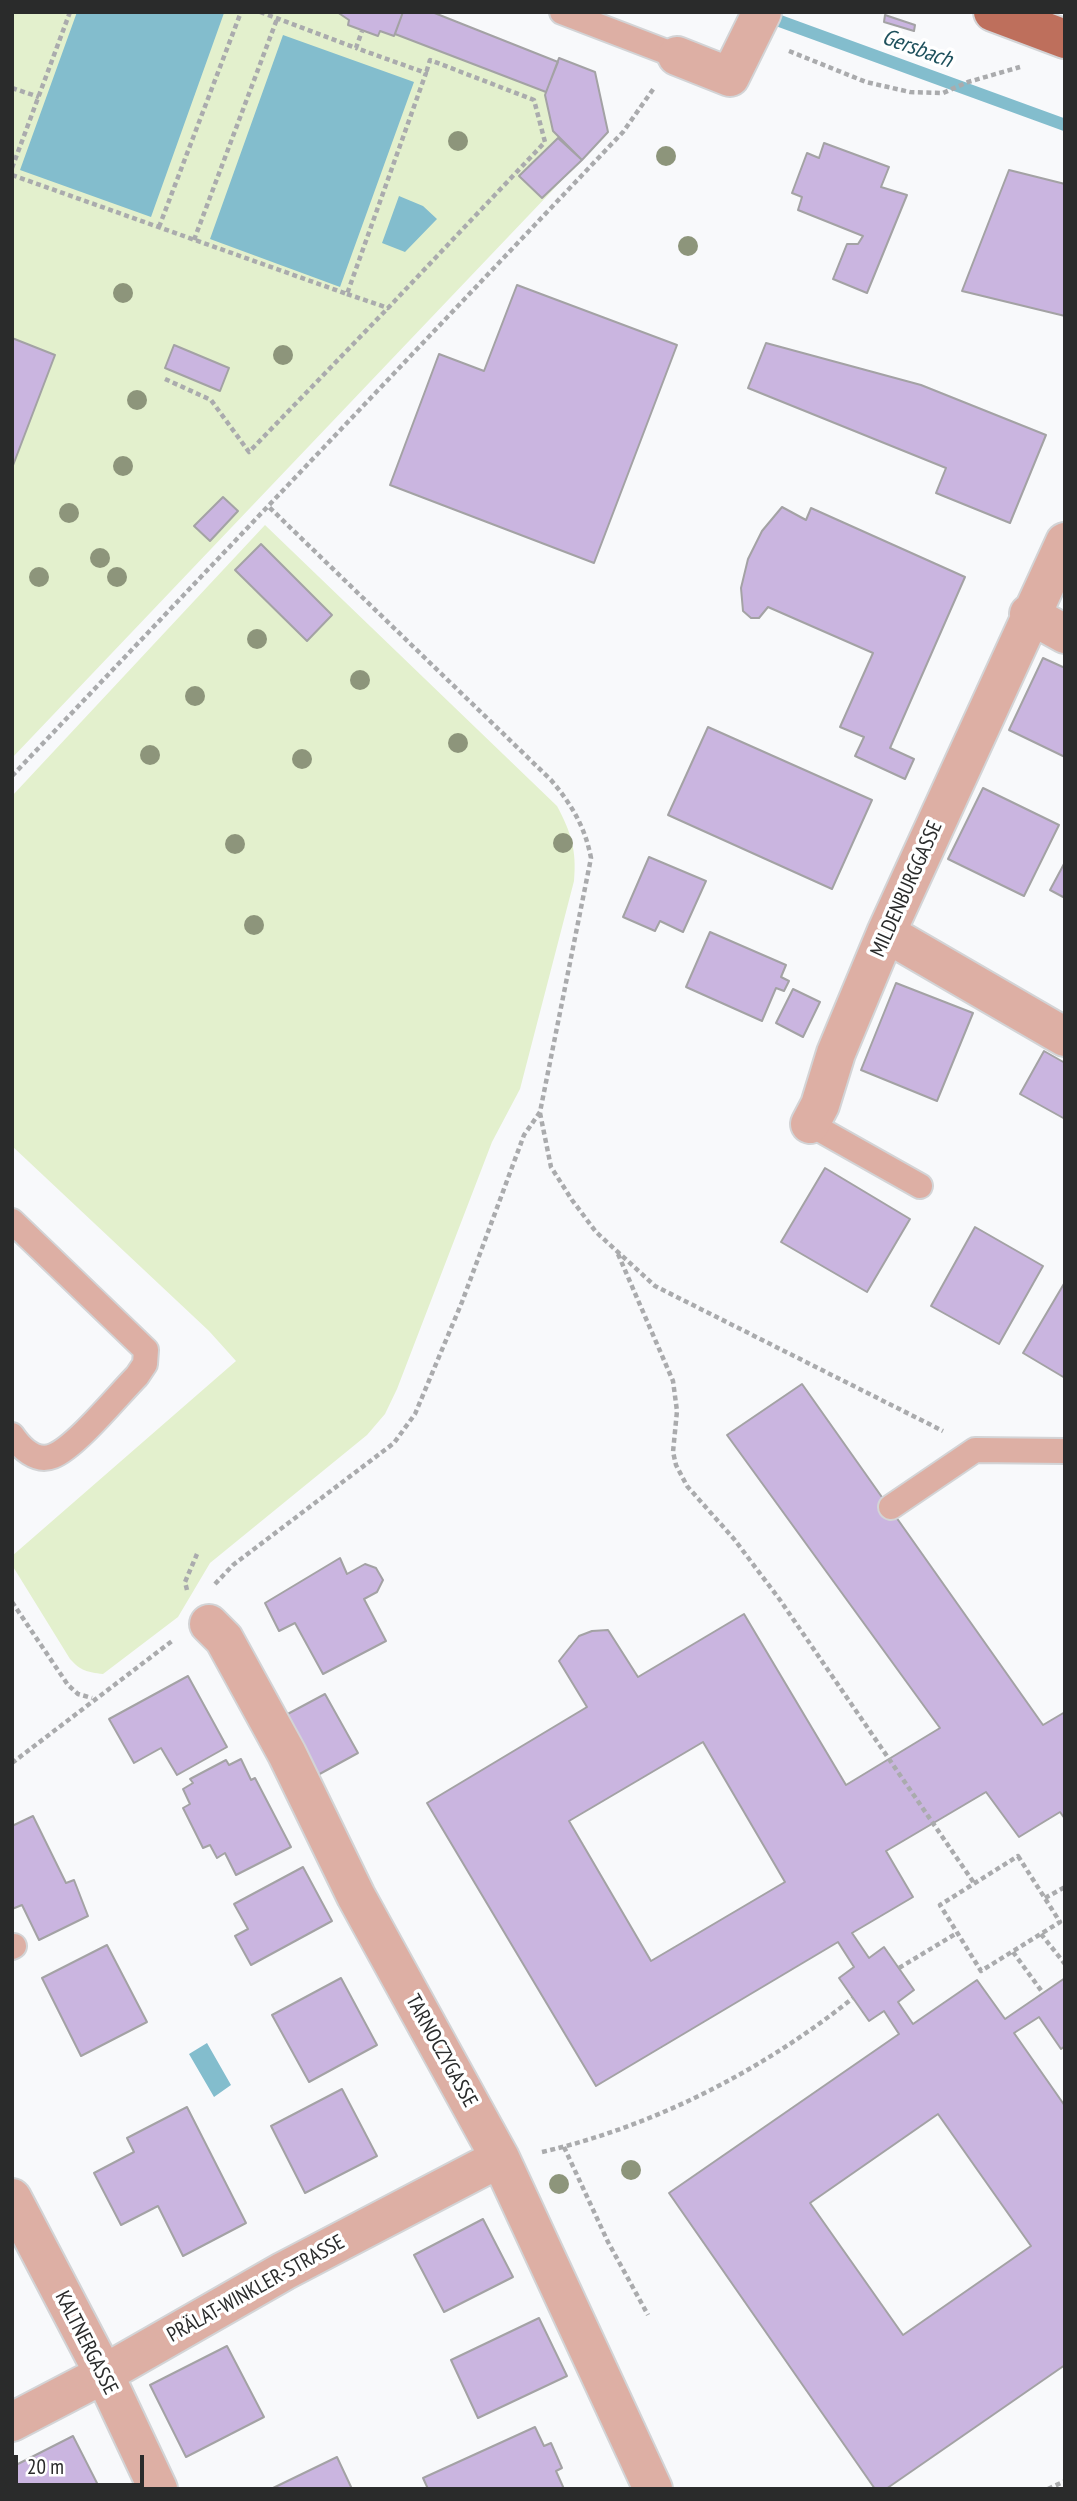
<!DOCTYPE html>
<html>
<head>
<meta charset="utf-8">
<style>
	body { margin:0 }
	#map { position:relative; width:1077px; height:2501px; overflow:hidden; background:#f8f9fb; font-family:"PT Sans Narrow",sans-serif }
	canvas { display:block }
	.frame { position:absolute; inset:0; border:14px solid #2a2b2b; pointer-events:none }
	.scale { position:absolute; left:14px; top:2455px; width:130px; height:32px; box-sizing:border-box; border:4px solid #2a2b2b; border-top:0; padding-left:9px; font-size:21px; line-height:24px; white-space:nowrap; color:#2a2b2b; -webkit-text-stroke:5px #fff; paint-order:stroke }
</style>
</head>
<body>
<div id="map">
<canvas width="1077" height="2501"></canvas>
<div class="frame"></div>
<div class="scale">20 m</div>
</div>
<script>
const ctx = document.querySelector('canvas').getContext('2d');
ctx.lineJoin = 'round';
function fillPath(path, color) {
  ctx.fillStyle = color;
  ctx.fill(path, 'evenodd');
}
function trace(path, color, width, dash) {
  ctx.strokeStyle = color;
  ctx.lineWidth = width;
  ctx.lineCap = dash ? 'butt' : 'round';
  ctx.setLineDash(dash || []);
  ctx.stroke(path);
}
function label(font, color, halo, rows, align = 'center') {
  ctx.font = font + ' "PT Sans Narrow",sans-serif';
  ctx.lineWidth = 7;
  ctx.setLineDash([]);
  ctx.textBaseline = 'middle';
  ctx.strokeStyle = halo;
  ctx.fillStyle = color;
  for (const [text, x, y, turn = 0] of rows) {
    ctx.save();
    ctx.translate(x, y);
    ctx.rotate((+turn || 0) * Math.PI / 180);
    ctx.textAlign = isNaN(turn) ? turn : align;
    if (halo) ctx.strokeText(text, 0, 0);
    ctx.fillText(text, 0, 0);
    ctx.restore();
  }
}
const green = new Path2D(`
	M12,12H432L557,61L559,58L595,72L608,132L12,758V468L55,355L12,338Z
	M265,525L557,806C571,832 577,851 574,881L520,1089L492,1142L397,1389L385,1414L367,1435L210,1563L178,1617L103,1674C87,1672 81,1671 70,1659L12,1565V1556L236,1361L209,1331L12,1146V796Z`);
const water = new Path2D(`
	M77,12L224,13L151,217L20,170Z
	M283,35L414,82L340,287L210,239Z
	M399,196L423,206L437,219L405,252L382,243Z
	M207,2043L231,2085L214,2097L189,2054Z`);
const stream = new Path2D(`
	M766,16L1065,125`);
const building = new Path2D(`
	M337,12H403L394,36L380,31L378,36L348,25L349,20Z
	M403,12H432L558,62L546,92L395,34Z
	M885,15L915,25L914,31L884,22Z
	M559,58L595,72L608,132L582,160L553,131L545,95Z
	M558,138L582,160L542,198L519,176Z
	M824,143L889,167L881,187L907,195L867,293L833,279L847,244H858L863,236L798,210L802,197L792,193L807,153L819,158Z
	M1009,170L1065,184V316L962,291Z
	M517,285L677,345L594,563L390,485L439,354L484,371Z
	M12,338L55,355L12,468Z
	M766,343L921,385L1046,435L1010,523L936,493L946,468L748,388Z
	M174,345L229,368L220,391L165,368Z
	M223,497L238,511L210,541L194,526Z
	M782,507L806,520L811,508L965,577L890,748L914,759L905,779L855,756L864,737L840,727L873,653L768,607L759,618H751L743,611L741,588L748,559L762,531Z
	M261,544L332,615L307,641L235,570Z
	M1043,658L1065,668V757L1009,730Z
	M708,727L872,800L832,889L668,815Z
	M983,788L1059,825L1024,896L948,859Z
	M649,857L706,881L683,932L660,921L655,931L623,917Z
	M1065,862V898L1050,890Z
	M710,932L786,965L781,977L789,981L784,991L776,988L762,1021L686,987Z
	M896,983L973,1013L937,1101L861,1070Z
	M793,989L820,1002L803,1037L776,1023Z
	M1044,1051L1065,1063V1119L1020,1094Z
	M825,1168L910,1219L867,1292L781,1242Z
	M975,1227L1043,1266L999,1344L931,1306Z
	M1065,1282V1378L1023,1353Z
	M802,1384L1043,1725L1065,1712V1819L1060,1812L1019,1837L986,1792L886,1851L913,1897L852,1933L869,1958L884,1947L914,1990L898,2002L913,2024L977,1980L1005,2019L1065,1978V2046L1061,2049L1039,2017L1014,2033L1065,2106V2365L886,2489H875L669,2193L899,2034L884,2011L869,2021L839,1978L854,1967L838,1942L596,2086L427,1803L587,1707L559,1661L579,1636L592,1631L608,1630L638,1677L744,1614L846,1785L940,1728L727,1435ZM703,1742L785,1882L651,1961L569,1821ZM938,2114L1031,2246L903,2335L810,2203Z
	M340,1558L347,1574L365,1564L376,1568L383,1580L377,1592L364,1599L386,1641L323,1674L295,1623L279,1631L265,1603Z
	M188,1676L227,1747L177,1775L161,1748L134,1763L109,1719Z
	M325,1694L358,1753L316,1776L282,1717Z
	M241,1759L251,1780L255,1778L291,1847L236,1875L225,1853L217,1858L210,1845L203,1848L183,1808L190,1804L183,1789L193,1783L190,1779L226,1760L229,1765Z
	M33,1816L66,1883L74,1880L88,1916L39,1940L22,1905L12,1909V1826Z
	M303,1867L332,1921L251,1965L235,1936L248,1929L234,1904Z
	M107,1945L147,2022L81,2056L42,1978Z
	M341,1978L377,2045L309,2082L272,2015Z
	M342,2089L377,2156L305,2193L271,2126Z
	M187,2107L246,2223L183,2256L158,2206L121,2225L94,2173L134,2152L127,2138Z
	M483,2219L513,2277L444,2312L414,2255Z
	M539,2318L567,2376L478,2418L451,2360Z
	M227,2346L264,2417L186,2457L150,2385Z
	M535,2427L544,2446L551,2443L562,2468L556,2471L564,2489H428L423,2478Z
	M73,2436L100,2489H12V2467Z
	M337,2457L352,2489H271Z`);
const path = new Path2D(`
	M260,12L356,48L362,31
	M789,51L866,82L910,92L943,93L968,82L1020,67
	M12,88L39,97
	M12,168L70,12
	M12,175L347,294L426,73L356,48
	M159,227L241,12
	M194,240L277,19
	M347,294L388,308L545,142L534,100L430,60L426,73
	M165,379L211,400L249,452L388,308
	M12,776L623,132L654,88
	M540,1113L551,1167L572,1200L596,1232L655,1286L943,1431
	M618,1254L673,1381L677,1411L673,1452L676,1465L687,1486L734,1539L780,1600L974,1883
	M215,1584L233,1565L394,1443L415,1414L462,1302L524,1135L540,1112L591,858C585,827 572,805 551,780L268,506
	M187,1590L185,1582L197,1554
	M12,1602L68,1685L78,1694L92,1698
	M12,1763L172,1641
	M1018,1856L1060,1922L981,1971L940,1905Z
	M1045,1898L1065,1887
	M1041,1934L1065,1964
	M1013,1952L1043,1993
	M899,1968L957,1933
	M564,2147L608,2242L648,2315
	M542,2152C655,2126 763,2070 853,1998
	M1048,2489L1065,2481`);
const lane = new Path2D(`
	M562,12L677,56
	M810,1124L920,1186
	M12,1221L146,1350L145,1364L137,1376C118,1395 76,1447 53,1456C36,1463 21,1448 12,1435
	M891,1507L975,1450L1065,1451
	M12,1947L14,1946`);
const street = new Path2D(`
	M677,56L730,77L762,12
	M1029,614L1065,634
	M886,933L1065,1037
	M810,1124L820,1105L836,1053L886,933L1065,542
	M209,1624L224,1639L287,1754L356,1896L500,2158L653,2489
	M12,2198L104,2374L158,2489
	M12,2422L104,2374L284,2271L500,2158`);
const primary = new Path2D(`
	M993,12L1065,39`);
const trees = [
	[458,141],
	[666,156],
	[688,246],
	[123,293],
	[283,355],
	[137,400],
	[123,466],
	[69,513],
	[100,558],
	[39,577],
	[117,577],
	[257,639],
	[360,680],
	[195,696],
	[458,743],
	[150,755],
	[302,759],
	[563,843],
	[235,844],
	[254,925],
	[631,2170],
	[559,2184]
];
const streetNames = [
	["MILDENBURGGASSE",907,889,-66],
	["TARNOCZYGASSE",441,2051,61],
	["PRÄLAT-WINKLER-STRASSE",256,2289,-29],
	["KALTNERGASSE",86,2343,63]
];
const waterNames = [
	["Gersbach",917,49,20]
];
fillPath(green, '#e3f0cd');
fillPath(water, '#83bdcd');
trace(stream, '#83bdcd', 12);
fillPath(building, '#cab5e0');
trace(building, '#a3a2a4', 2);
trace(lane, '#d3d4d6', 28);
trace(street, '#d3d4d6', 42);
trace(primary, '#d3d4d6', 42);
trace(path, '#aaabad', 4.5, [5, 3.5]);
trace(lane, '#ddafa4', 24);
trace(street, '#ddafa4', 38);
trace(primary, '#be6f5c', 38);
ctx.fillStyle = '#8d957b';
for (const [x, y] of trees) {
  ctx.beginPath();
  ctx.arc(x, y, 10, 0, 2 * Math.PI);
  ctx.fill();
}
label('21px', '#2a2b2b', '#fff', streetNames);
label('italic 23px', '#1f515d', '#fff', waterNames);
</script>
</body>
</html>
